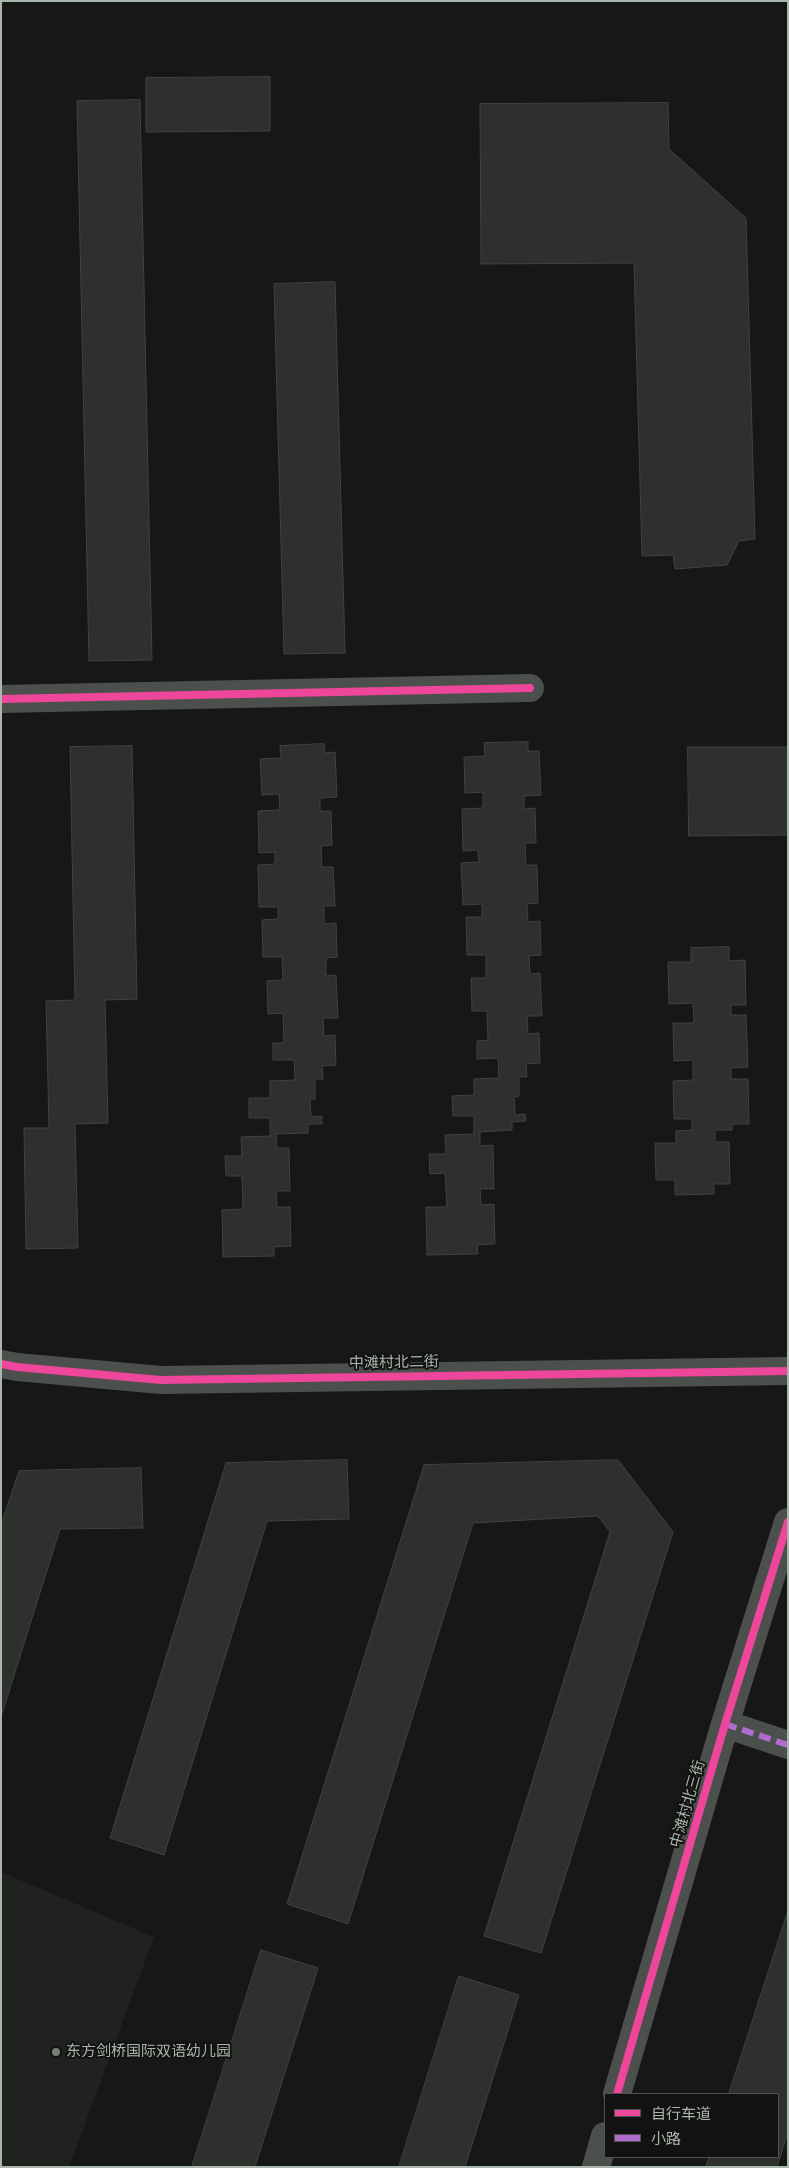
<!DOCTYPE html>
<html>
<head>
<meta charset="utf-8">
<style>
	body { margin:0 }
	#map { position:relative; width:789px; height:2168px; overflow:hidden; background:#161716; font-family:"Space Grotesk","Noto Sans SC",sans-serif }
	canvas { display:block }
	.frame { position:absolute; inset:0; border:2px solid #aab6a9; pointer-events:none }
	.legend { position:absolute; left:604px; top:2093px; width:175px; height:65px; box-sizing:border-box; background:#111211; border:1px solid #4e544e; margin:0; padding:6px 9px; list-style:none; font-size:15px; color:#aab6a9 }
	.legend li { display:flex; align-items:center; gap:10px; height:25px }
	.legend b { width:25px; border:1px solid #4e544e }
</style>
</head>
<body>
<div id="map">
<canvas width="789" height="2168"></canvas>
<div class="frame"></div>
<ul class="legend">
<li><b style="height:6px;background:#ed469a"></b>自行车道</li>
<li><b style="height:6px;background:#b06ccc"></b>小路</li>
</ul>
</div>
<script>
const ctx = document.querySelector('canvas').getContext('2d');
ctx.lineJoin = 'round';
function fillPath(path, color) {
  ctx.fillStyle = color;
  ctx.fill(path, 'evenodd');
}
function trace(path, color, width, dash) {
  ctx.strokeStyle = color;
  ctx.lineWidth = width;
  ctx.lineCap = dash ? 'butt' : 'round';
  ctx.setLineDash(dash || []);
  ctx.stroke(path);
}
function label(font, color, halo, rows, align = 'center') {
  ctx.font = font + ' "Space Grotesk","Noto Sans SC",sans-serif';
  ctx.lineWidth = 4;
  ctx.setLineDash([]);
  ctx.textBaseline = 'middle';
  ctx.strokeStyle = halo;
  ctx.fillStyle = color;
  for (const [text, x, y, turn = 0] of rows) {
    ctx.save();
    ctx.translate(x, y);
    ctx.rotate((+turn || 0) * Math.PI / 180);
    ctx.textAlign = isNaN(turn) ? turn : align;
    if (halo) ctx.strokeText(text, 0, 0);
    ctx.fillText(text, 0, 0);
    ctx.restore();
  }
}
const built = new Path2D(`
	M1,1872L154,1937L69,2167H1Z`);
const building = new Path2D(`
	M270,77V131L146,132V78Z
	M140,100L152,660L89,661L77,101Z
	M668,103L669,149L746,218L755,539L739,541L727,565L675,569L673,555L642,556L634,263L481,264L480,104Z
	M335,282L345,653L284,654L274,284Z
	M528,742V751H539L541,795L524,796V809L535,808L536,843H525L526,865H537L538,903L527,904L528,922L540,921L541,955L529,956L530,974L540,973L542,1016H527L528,1034L539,1033L540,1063L526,1064L527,1077H519V1096L514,1097L515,1115L525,1114L526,1121L512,1122V1130L480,1132V1146L493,1145L494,1189H480L481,1205L494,1204L495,1244L477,1245L478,1254L427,1255L426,1207H447L445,1173L430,1174L429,1154H446L445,1135L474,1134V1116H453L452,1096L474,1095V1079L499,1078L498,1058L477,1059V1041L488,1040L487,1011H472L471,978H486V955H467L466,917H482V904L463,905L461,863L479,862L478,850L463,851L462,809L483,808V792L465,793L464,757L485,756L484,743Z
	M324,744L325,753L335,752L337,797L320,798V811H331L332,845L321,846L322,867H333L335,906H324V924L336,923L337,957L326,958V976L336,975L338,1018H323L324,1036L335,1035L336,1065L322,1066L323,1079H315V1099H310L311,1117L322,1116V1124H308V1133L276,1134L277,1148H289L290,1191H276L277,1207H290L291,1246L274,1247V1256L223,1257L222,1210L243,1209L242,1176H226L225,1156H242L241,1137L270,1136V1118H249V1098H270V1081L295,1080L294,1060H273V1043H284L283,1013L268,1014L267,981L283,980L282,957H263L262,920L278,919V907H259L258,865L275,864V852L259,853L258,811L280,810L279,794L262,795L260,759L281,758L280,746Z
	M132,746L137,999L105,1000L108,1123L75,1124L78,1248L26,1249L24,1128H49L46,1001L75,1000L70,747Z
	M688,747H788V835L689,836Z
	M729,947V961L745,960L746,1005H731V1015H746L748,1067L731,1068V1079H748L749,1124H732V1130H715V1142H729L730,1184H714V1194L675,1195V1180H656L655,1143H676V1131L692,1130V1119H674L673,1081L693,1080V1060L674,1061L673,1023H694L693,1003L669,1004L668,962H691V948Z
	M347,1460L349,1519L267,1521L164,1855L110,1838L226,1463Z
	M618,1460L673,1532L541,1953L484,1936L610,1532L598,1516L473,1523L348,1924L287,1904L424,1465Z
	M141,1468L143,1528L60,1529L1,1717V1525L19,1471Z
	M788,1911V2132L777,2167H706L709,2157H778V2094H729Z
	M261,1950L318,1968L255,2167H192Z
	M459,1976L519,1995L465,2167H399Z`);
const street = new Path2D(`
	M1,699L530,688
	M1,1364L17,1367L161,1380L788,1371
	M725,1724L788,1745
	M617,2094L725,1724L788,1522
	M596,2167L605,2136`);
const quiet = new Path2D(`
	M725,1724L788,1745`);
const cycleway = new Path2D(`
	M1,699L530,688
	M1,1364L17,1367L161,1380L788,1371
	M617,2094L725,1724L788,1522`);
const markers = [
	[56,2052,5,"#767e76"]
];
const streetNames = [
	["中滩村北二街",394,1363,-1],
	["中滩村北三街",688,1804,-74]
];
const poiNames = [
	["东方剑桥国际双语幼儿园",66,2052]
];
fillPath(built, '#202220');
fillPath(building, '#2e302e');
trace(building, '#40433f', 1);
trace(street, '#4c504c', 28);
trace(quiet, '#b06ccc', 6, [12, 6]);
trace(cycleway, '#ed469a', 8);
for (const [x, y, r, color] of markers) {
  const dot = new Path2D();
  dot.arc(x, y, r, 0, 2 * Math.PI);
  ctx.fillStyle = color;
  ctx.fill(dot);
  trace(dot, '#111211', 2);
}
label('15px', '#aab6a9', '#111211', streetNames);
label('15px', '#aab6a9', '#111211', poiNames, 'left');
</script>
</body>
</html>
